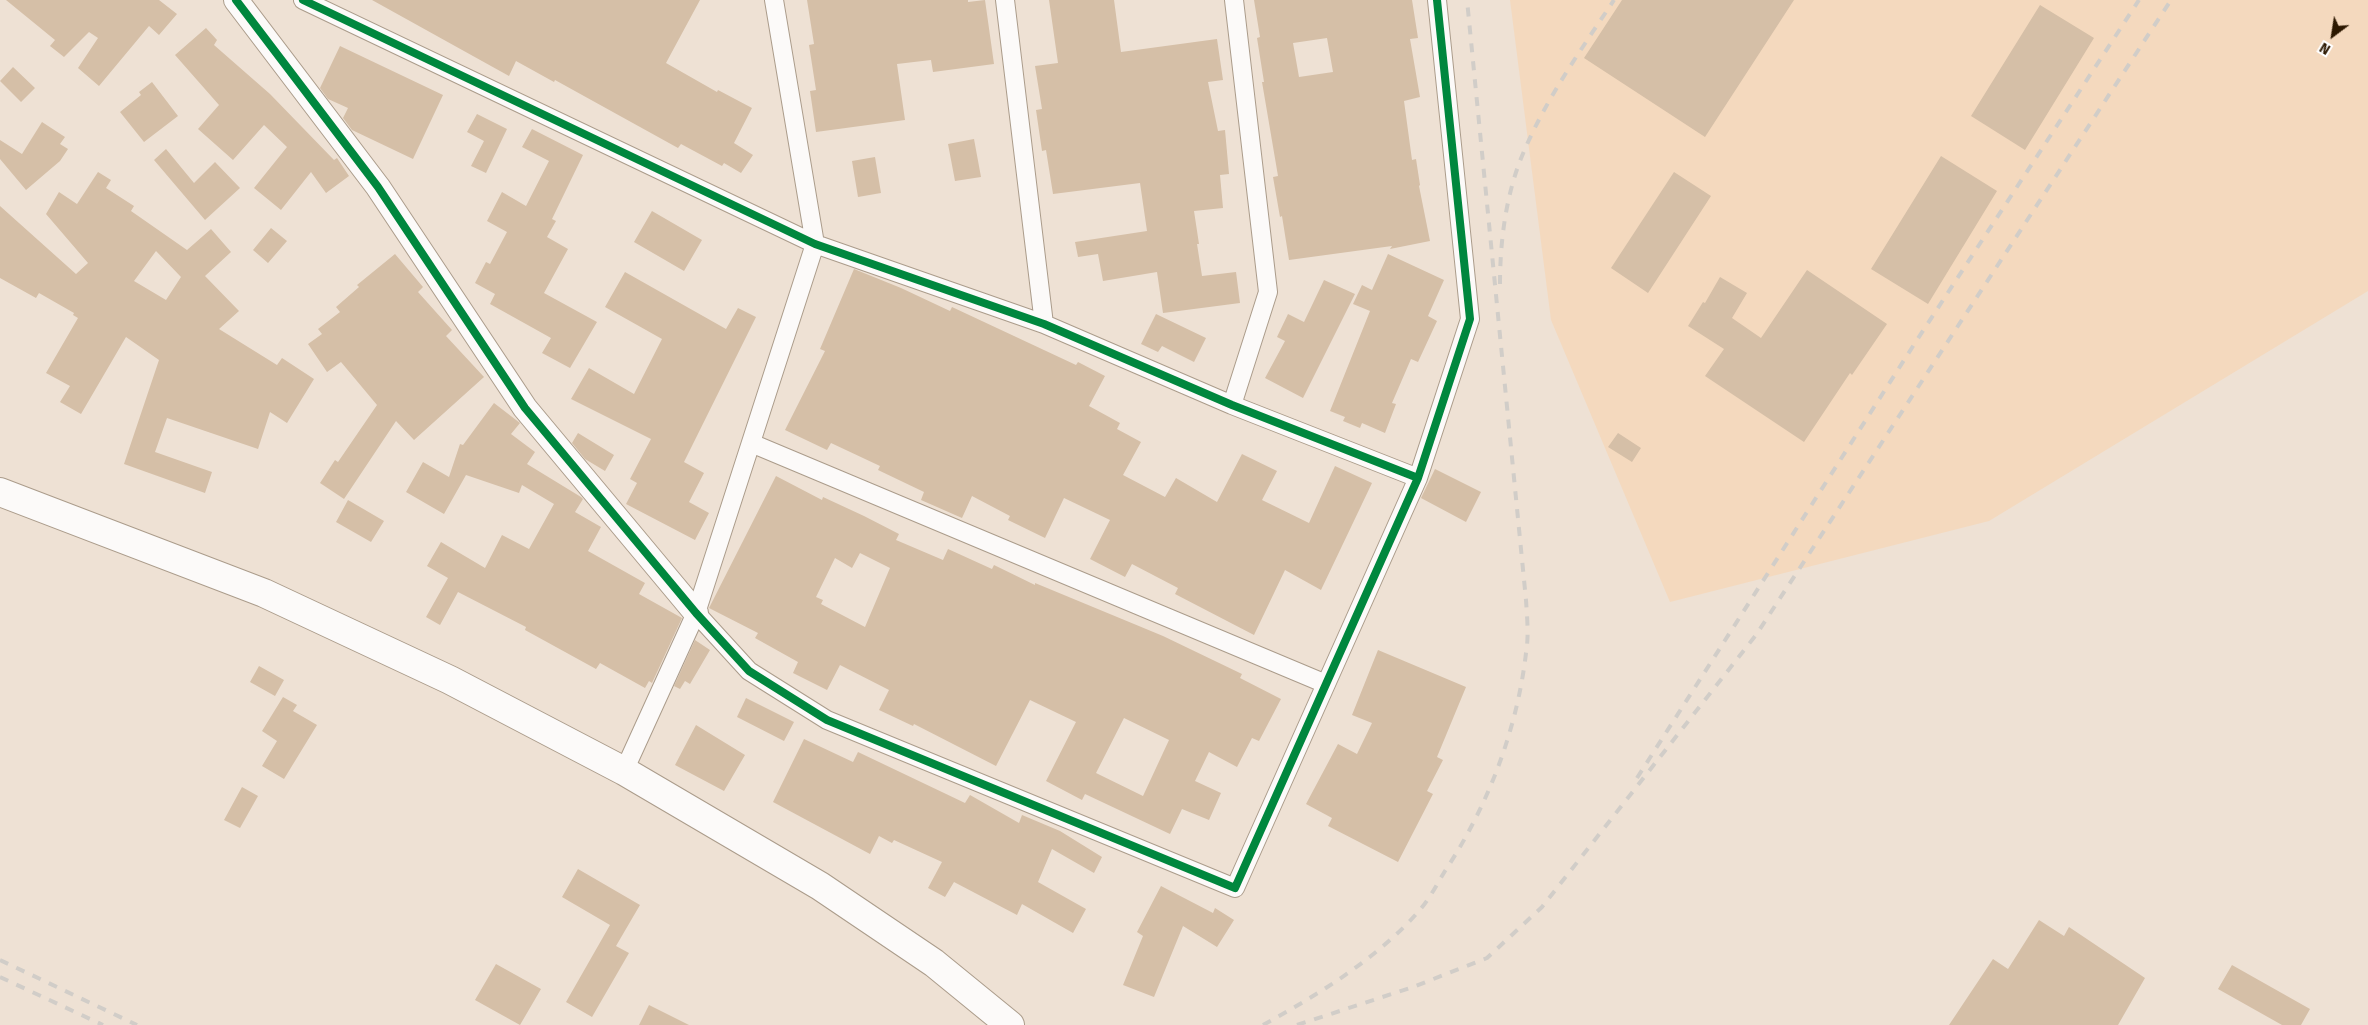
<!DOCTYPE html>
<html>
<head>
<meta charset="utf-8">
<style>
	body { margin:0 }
	#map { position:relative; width:2368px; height:1025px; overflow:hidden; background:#eee1d4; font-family:"Fira Sans",sans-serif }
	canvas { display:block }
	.north { position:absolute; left:2308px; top:10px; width:50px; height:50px; -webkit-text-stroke:4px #fff; paint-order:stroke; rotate:211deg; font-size:14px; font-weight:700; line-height:20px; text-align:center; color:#2c1801 }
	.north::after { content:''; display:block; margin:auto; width:18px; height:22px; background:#2c1801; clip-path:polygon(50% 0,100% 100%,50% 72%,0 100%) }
</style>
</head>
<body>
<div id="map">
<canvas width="2368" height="1025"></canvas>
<div class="north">N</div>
</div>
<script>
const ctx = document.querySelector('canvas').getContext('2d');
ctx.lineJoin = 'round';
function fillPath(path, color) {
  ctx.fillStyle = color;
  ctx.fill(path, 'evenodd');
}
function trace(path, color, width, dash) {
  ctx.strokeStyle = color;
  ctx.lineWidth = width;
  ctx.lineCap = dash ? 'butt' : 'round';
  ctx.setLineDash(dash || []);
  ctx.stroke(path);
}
const built = new Path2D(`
	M1510,0H2368V291L1989,521L1670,602L1551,320Z`);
const building = new Path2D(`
	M6,0H159L177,14L159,35L149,26L99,86L78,68L98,38L89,32L64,57L50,46L55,40Z
	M372,0H700L666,63L717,92L718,90L752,108L734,143L753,155L741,173L724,163L722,166L681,144L678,148L555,80L554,82L516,61L509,76Z
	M807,0H968V2L985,0L994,64L933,72L931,60L897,64L905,120L816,132L810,91L816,90L809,45L814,44Z
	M1049,0H1114L1121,52L1217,39L1223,80L1208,82L1218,131L1225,130L1229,174L1220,175L1223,208L1194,211L1199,244H1197L1202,276L1236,272L1240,303L1163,313L1157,272L1103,281L1098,254L1078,257L1075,242L1147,231L1140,183L1053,194L1046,150L1042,151L1036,110L1042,109L1035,66L1058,63Z
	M1254,0H1412L1418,38L1410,39L1420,97L1404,101L1412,160L1416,159L1420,185L1419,186L1430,241L1390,249L1392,246L1289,260L1282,216L1280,217L1273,177L1278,176L1262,82H1264L1257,38L1260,37ZM1327,38L1333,72L1299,77L1293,43Z
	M1622,0H1794L1705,137L1584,58Z
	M2040,5L2094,38L2025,150L1971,116Z
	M206,28L217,40L214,45L270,94L334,160L337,158L349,176L326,193L311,172L281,210L254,188L287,147L264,125L233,160L198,129L219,105L175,55Z
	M340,46L443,95L413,159L352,130L343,118L348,108L328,99L320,88Z
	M13,67L35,88L21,102L0,81Z
	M152,82L178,116L144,142L120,112L141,95L139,92Z
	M477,114L507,129L486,173L471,166L484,141L467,132Z
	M42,122L65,137L60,144L68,149L60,161L26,190L0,159V140L22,154Z
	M532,129L583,155L552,219L556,221L547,237L568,249L544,293L597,322L570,368L542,353L551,338L490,304L495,294L475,283L486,262L490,264L507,232L487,221L502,192L526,206L549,161L522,147Z
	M974,139L981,177L955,181L948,144Z
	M166,149L194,183L215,162L240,188L205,220L154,160Z
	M1941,156L1997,191L1928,304L1871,269Z
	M875,157L881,193L858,197L852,161Z
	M98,172L111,180L106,188L134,206L131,211L187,250L211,229L231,252L205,276L239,311L219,329L277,365L282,358L314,379L287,423L270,412L258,449L167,418L155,452L212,472L205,493L124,464L159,360L126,337L81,414L60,402L70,386L46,373L78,318L73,315L74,313L39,293L36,298L0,278V206L76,274L88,263L46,214L59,192L77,204ZM156,251L181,277L166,300L134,281Z
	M1674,172L1711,196L1648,293L1611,268Z
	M652,211L702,240L684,271L634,242Z
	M271,228L287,241L268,263L253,250Z
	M395,254L423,287L418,292L452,330L446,336L484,377L414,440L396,421L344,499L320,483L335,460L338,462L377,405L341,362L327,372L308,344L322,334L318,329L340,312L336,307L359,287L357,285Z
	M1388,254L1444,280L1428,316L1437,321L1418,362L1411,359L1392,403L1396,404L1385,433L1362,423L1360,428L1343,421L1345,417L1330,411L1370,311L1353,304L1362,285L1372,290Z
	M854,269L901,288L950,311L952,307L1076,365L1078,362L1105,376L1089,406L1120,423L1117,429L1141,442L1123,475L1165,497L1176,478L1217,502L1242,454L1277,471L1262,500L1309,523L1335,466L1372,483L1321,590L1285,570L1254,635L1175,594L1178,588L1132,564L1125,577L1090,559L1110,520L1064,498L1045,538L1008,520L1010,516L972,496L962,518L921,500L924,492L878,470L880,466L831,443L827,450L785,430L825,351L820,349Z
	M1807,270L1887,324L1852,375L1850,373L1804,442L1705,376L1724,349L1688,326L1703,302L1705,303L1720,277L1747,293L1732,318L1761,338Z
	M625,272L726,329L738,308L756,317L684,462L704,473L689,502L709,513L695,540L626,504L637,483L630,479L651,439L571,399L589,368L634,394L662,339L605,307Z
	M1324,280L1355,294L1303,398L1265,378L1285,341L1277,337L1288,314L1304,322Z
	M1156,314L1206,338L1194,362L1162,346L1158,352L1141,344Z
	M494,403L520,423L511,434L535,452L527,464L581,497L583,499L575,512L601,527L588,551L645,583L639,594L682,618L652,683L649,681L645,688L600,663L596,669L525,630L526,627L458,592L440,625L426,617L448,578L427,566L441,542L485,568L502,535L529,549L554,504L522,485L519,493L466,475L444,514L406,492L423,462L449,477L460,444L463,445Z
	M578,433L614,455L605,471L585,459L572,443Z
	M1618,433L1641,448L1632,462L1608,447Z
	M1435,469L1481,492L1466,522L1421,498Z
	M776,476L822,500L823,497L864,516L899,534L896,540L943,560L948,549L992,569L994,565L1035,585V583L1163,636L1242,674L1240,678L1281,699L1259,741L1252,738L1237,767L1209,752L1195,781L1221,793L1209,820L1182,809L1170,834L1085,794L1082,800L1046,781L1076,722L1030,700L996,766L914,724L913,726L879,710L889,690L840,665L827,690L793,673L798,662L755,638L758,633L709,608ZM860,553L890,568L865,627L821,604L823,600L816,597L835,558L852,568ZM1124,718L1169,740L1143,796L1096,773Z
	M348,500L384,521L371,542L336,522Z
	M695,640L710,650L690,684L685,681L680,689L674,686Z
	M1378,650L1466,687L1437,757L1443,760L1427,791L1433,794L1398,862L1328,826L1332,818L1306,804L1338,744L1357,754L1372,723L1352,715Z
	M259,666L284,680L275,696L250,682Z
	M283,697L297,705L293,711L317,725L284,779L262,766L277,741L262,731Z
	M746,698L794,722L784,741L737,717Z
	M696,725L745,755L724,791L675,765Z
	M804,739L853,762L858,752L965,803L970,795L1019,823L1022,815L1060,831L1102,857L1094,873L1052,849L1038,882L1086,909L1073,933L1022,904L1017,915L954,882L945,897L928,888L942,862L894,840L892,843L879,836L870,854L773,802Z
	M242,787L258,796L240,828L224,820Z
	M578,869L640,905L616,946L629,953L592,1017L566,1002L610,925L562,897Z
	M1161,886L1213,913L1215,908L1234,920L1217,947L1183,926L1154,997L1123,985L1143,936L1137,932Z
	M2039,920L2064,936L2069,927L2145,978L2118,1025H1949L1993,959L2008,969Z
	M496,964L541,989L520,1025L475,1000Z
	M2232,965L2310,1009L2301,1025H2282L2218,989Z
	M649,1005L689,1025H639Z`);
const street = new Path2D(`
	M303,0L815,244L1044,324L1232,405L1418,478
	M1005,0L1044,324
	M1232,405L1268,292L1234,0
	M751,443L1326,684
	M696,613L749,671L827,720L1235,888L1418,478L1470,319L1437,0
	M624,771L696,613L815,244L774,0`);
const secondary = new Path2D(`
	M236,0L378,187L525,408L696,613`);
const highway = new Path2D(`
	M0,492L264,593L450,680L624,771L820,886L934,963L1010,1025`);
const rail = new Path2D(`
	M1500,284C1500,241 1506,195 1522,156C1545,100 1581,50 1614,0
	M1637,778L1915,343L2139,0
	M0,960L137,1025
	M0,977L103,1025
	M1263,1025C1316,996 1378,958 1418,912C1429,900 1437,884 1445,871C1488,806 1517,730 1526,653C1529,636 1527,617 1526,600L1467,0
	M1297,1025L1413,987L1487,958L1542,907L1756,635L2171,0`);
const cycleway = new Path2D(`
	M236,0L378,187L525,408L696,613L749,671L827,720L1235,888L1418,478L1470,319L1437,0
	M303,0L815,244L1044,324L1232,405L1418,478`);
fillPath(built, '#f4d9be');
fillPath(building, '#d5bfa7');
trace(street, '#ab9c8b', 20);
trace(secondary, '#ab9c8b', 26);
trace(highway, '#ab9c8b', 30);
trace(street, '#fcfaf9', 18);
trace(secondary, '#fcfaf9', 24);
trace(highway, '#fcfaf9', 28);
trace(rail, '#d1cdc8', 4, [9, 9]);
trace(cycleway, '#00873e', 8);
</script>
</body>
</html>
